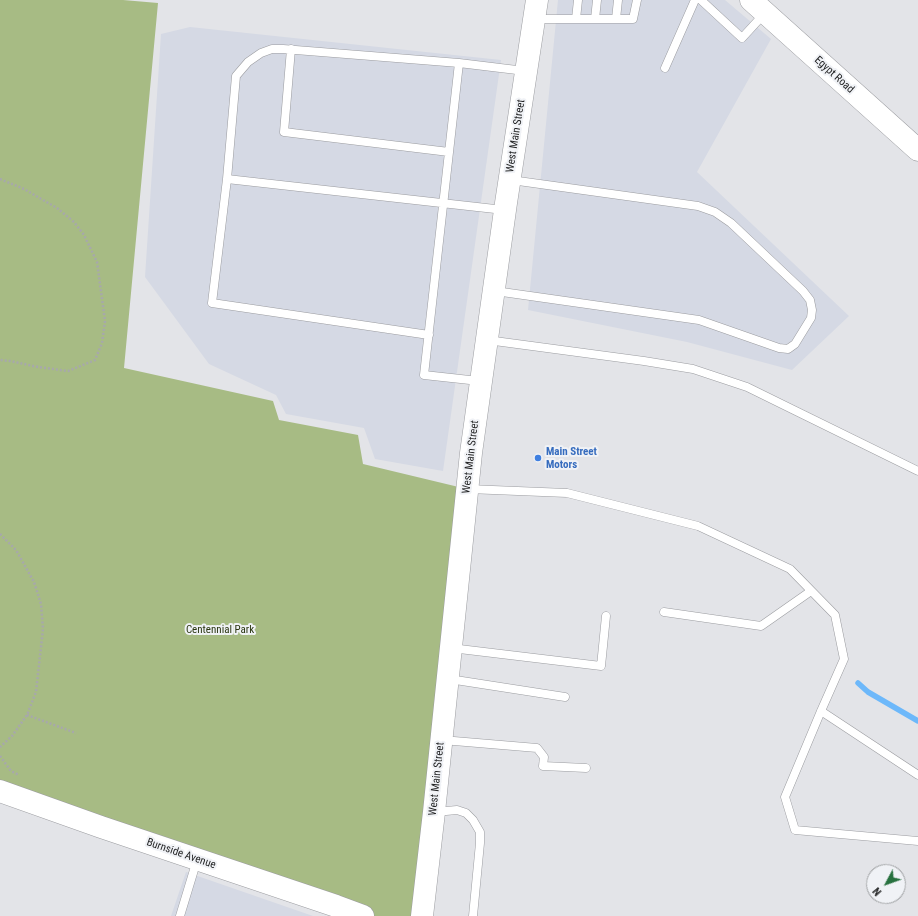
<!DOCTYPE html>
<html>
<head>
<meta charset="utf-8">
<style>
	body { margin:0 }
	#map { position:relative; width:918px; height:916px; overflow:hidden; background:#e3e4e8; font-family:"Roboto Condensed",sans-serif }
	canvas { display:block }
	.north { position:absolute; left:866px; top:864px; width:40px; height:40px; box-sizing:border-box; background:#f0f2f6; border:1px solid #9ea0a2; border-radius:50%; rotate:229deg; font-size:11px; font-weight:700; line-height:16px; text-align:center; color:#232425 }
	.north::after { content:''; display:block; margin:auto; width:14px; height:18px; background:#27713f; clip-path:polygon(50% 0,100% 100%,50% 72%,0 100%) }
</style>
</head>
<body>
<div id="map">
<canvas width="918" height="916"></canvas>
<div class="north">N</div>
</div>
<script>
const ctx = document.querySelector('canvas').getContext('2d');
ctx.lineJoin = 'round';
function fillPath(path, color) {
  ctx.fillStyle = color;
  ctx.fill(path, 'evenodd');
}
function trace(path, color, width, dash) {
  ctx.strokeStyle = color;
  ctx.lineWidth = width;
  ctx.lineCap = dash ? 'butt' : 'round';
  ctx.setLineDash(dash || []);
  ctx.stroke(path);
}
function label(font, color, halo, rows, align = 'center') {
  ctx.font = font + ' "Roboto Condensed",sans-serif';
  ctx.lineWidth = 4;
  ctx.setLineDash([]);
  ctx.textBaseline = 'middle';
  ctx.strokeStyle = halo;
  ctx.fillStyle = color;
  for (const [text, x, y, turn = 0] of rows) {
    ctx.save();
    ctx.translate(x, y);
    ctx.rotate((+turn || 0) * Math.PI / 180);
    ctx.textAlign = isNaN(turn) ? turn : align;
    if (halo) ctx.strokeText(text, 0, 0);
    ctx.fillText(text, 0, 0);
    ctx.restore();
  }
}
const built = new Path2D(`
	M558,0H725L771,39L697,172L849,316L792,370L687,342L528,310Z
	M190,27L501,60L443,471L375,459L364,428L286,414L276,395L209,364L145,277L161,34Z
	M186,872L313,916H171Z`);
const green = new Path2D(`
	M0,0H123L158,3L124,368L273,401L279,420L358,435L363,464L467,489L422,916H363L0,791Z`);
const stream = new Path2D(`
	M858,683L868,692L918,721`);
const path = new Path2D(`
	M0,179L24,189L57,208L74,222L84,235L97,262L105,321L102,343L95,360L68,371L38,367L10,361L0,360
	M0,534L16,550L34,582L41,604L43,629L36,692L27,715L12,736L0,747
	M27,715L76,733
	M0,756L11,771L19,775`);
const lane = new Path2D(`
	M701,0L742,38L764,14
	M535,19H633L637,0
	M576,19L578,0
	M595,19L597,0
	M616,19L618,0
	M291,49L284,132L449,152
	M459,63L424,375L479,381
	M665,68L695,0
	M227,179L212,303L429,335
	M504,210L227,179L236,76L248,62L261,53L272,49H283L459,63L525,71
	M495,291L699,320L779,348L788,349L795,344L811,318L812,310L810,300L803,291L731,223L715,212L698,206L511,180
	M487,340L644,361L693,369L747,387L918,471
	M468,489L567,493L698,526L790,569L835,615L844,659L821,711L785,797L795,830L918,841
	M664,612L761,626L811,591
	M451,648L601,666L606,616
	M449,679L565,697
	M821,711L918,775
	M442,740L537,748L544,757L543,766L586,768
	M435,812L457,810L466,813L473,820L480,832V843L473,916
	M180,916L197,860`);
const secondary = new Path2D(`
	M0,791L101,827L336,906L363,916`);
const primary = new Path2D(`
	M751,0L918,150
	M422,916L434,812L471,453L506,203L537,0`);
const markers = [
	[538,458,4,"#3f7fe0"]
];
const streetNames = [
	["Egypt Road",834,75,42],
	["West Main Street",516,136,-81],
	["West Main Street",471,457,-83],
	["West Main Street",437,779,-84],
	["Burnside Avenue",181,854,19]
];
const shopNames = [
	["Main Street",546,452],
	["Motors",546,465]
];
const parkNames = [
	["Centennial Park",220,630]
];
fillPath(built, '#d5d9e4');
fillPath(green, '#a7bb84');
trace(stream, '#6db8fa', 5.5);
trace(lane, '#9b9ca0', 9);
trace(secondary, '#9b9ca0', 23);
trace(primary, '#9b9ca0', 23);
trace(path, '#a7a8ab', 2.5, [2, 2]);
trace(lane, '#fff', 8);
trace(secondary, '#fff', 22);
trace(primary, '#fff', 22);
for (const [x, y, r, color] of markers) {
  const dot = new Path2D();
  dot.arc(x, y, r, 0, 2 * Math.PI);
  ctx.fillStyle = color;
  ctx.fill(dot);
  trace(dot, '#f0f2f6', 1.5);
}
label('11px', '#232425', '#f0f2f6', streetNames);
label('bold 11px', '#366cbe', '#f0f2f6', shopNames, 'left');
label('11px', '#293510', '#f0f2f6', parkNames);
</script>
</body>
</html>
